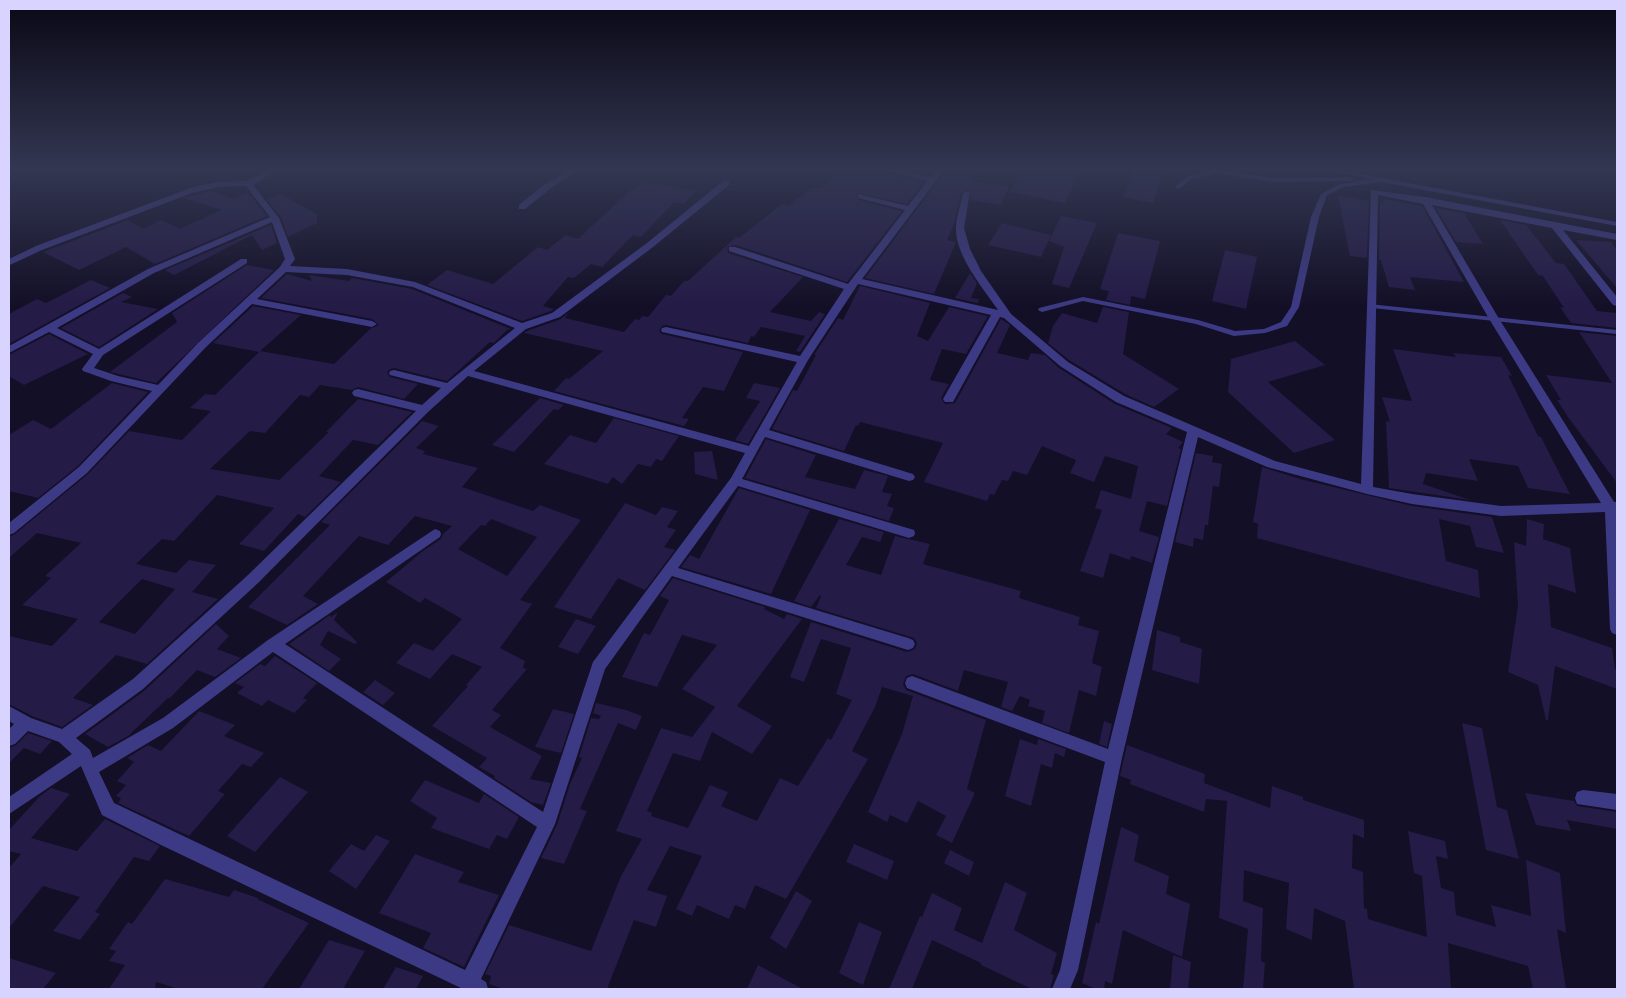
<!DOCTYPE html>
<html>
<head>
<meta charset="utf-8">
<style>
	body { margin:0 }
	#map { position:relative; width:1626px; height:998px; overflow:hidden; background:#130f26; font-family:"Varela Round",sans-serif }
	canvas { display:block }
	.frame { position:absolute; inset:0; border:10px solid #d9d4ff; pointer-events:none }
</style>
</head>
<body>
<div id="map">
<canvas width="1626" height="998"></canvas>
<div class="frame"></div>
</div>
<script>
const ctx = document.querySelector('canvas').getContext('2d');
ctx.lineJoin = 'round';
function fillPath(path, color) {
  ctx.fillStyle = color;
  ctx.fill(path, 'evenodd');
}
const building = new Path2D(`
	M841,169H884L887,173L924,182L907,204L857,193L858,200L902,211L847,282L736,245L727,247L728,253L803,277L770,312L811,321L819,312L825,314L800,352L796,351L805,336L761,327L754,337L751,336L748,343L666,325L662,326L659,331L662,334L743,352L724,391L703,387L682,418L689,419L684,426L554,391L566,378L569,379L603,351L524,333L527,331L561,319L569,312L565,318L624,332L635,319L639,320L642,316L648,317L666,295L671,296L684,281H688L736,237L739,238L782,204L789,206L812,187L820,189Z
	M947,169H977L971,181L1009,186L1001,205L970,200L971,189L961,193L954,224L947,240L956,242L934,294L865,278Z
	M1020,169L1043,173L1045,169H1081L1065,203L1011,192Z
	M1135,169H1165L1153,203L1123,197Z
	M644,181L696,191L684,204L674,202L641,237L633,235L602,267L591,264L574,278L568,277L543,306L554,309L551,311L522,321L427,285L447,270L493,284L538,247L547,250L566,235L578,239L632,189H635Z
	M210,191L235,199L245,194L252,197L267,216L155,264L126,247L79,270L43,252L128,220L143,229L161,220L180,229L221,210L184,198Z
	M280,194L317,214V223L288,237L281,217L267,200Z
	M1338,196L1369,201L1367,258L1350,256Z
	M1383,199L1422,206L1464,282L1410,277L1415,290L1389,287L1381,260H1379L1380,202L1384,203Z
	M1436,208L1464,213L1483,244L1456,242Z
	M1061,216L1097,223L1069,288L1052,284L1064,247L1049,241Z
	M1500,220L1526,225L1556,263L1564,264L1597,311L1617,313V328L1571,323L1560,307L1564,308L1543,276L1538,275Z
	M1002,223L1051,235L1041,257L988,245Z
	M271,225L277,243L262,250L252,235L174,275L165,270Z
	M1118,233L1160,241L1145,299L1131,296L1130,305L1106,300L1109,291L1100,289Z
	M1576,240L1611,242L1617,250V288Z
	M1225,250L1257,257L1246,309L1212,301Z
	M247,265L274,270L156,383L110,372L177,322L172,313Z
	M970,273L977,283L971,298L979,299L978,303L955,298Z
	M287,274L312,281L309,275L349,281L352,278L412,289L511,329L507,330L494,343L490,342L447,381L394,368L390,369L387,372L390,377L418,384L404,399L358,387L352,390L320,385L309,397L300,395L265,433L250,431L210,469L279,480L329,432H326L358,399L412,412L378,445L353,440L319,476L341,482L305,517L298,514L264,551L239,544L274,508L217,495L174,541L162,539L136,564L176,573L189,560L216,565L192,592L218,599L147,664L116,655L73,698L93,705L62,727L32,716L9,704V636L52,646L78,619L22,605L51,578L45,576L81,543L37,533L9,558V537L15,534L88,474L129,431L182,440L211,411L190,408L205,394L215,395L260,351L334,364L370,329L379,325L372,319L261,298ZM142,579L175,589L135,634L99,622Z
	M91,280L110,288L9,344V314L37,299L46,303Z
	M860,286L930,303L917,336L928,341L949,307L988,316L966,354L942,349L930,380L949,384L941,398L945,404L955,403L1001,319L1010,325L997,353L1028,360L1031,353L1045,355L1059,368L1115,404L1172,428L1166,434L1183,442L1178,448L1181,449L1167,506L1147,501L1139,531L1159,537L1152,563L1131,556L1130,560L1110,553L1103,578L1080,571L1102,510L1095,508L1101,490L1131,499L1138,466L1105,456L1094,482L1070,473L1076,460L1042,446L1027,475L1013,471L1008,481L1002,480L994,495L990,494L987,501L924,482L943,443L860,422L858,426L856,425L844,451L772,429L793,390L797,391L816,355H814L838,318L843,320Z
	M123,293L132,297L121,302L158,309L99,347L61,328Z
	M253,306L301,315L259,352L213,343Z
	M1103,307L1129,312L1123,354L1179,389L1154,407L1125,394L1069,360L1048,343L1053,326L1062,313L1097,323Z
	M1579,332L1617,336V483L1568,417L1557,400H1561L1546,375L1612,383Z
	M49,334L88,354L24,385L9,376V355Z
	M1295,341L1325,365L1268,382L1335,440L1294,453L1228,392L1231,359Z
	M1393,349L1456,357L1453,353L1501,357L1512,376L1508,375L1538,436L1541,437L1570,494L1528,488L1518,466L1469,459L1478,481L1426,473L1423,484L1470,500L1389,488L1386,421L1390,422L1382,397L1412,401Z
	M112,383L148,392L78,466L38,498L9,491V435L33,420L51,429Z
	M754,383L780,388L748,444L735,440L760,401L746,398Z
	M540,398L564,405L558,410L554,409L514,452L492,445Z
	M614,418L679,436L662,461L656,459L651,467L638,464L622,484L613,477L608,484L544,464L570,435L596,443Z
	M422,421L439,426L416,448L425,451L423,454L478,468L462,487L533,511L540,505L581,520L520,600L532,604L500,648L525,661L523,668L527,669L492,710L501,715L490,727L542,756L530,779L551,783L543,805L531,802L494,778L495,776L479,767L487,758L432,726L468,686L466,685L482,667L452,654L430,679L396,663L414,643L433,651L462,619L425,598L420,603L386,582L423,551L441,539L443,534L452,526L415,516L388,545L359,536L303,596L318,604L287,625L248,607L330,525L321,522ZM491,519L537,537L507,576L458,549L481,525L485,526Z
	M766,439L816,455L805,477L855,489L864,470L888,476L882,492L892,494L887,506L894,508L889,521L745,478Z
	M712,451L718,480L695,474L694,452Z
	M1196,453L1213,456L1212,462L1222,464L1219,487L1213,486L1208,525H1205L1203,540L1194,538L1193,547L1175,542Z
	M1262,467L1300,479L1412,506L1492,517L1504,553L1476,547L1470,526L1439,519L1446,561L1478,570L1480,598L1257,538L1258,524L1253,522Z
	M739,488L810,510L771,594L681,567L690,555L699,559Z
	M625,503L656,515L662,507L678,511L667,527L676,530L664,547L675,550L645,590L618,578L591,619L554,607Z
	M839,519L884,532L880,542L862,537L846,565L881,575L895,536L930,544L923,564L1021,591L1019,598L1080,617L1078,625L1099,631L1092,663L1102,667L1096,696L1079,690L1069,733L1042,723L1045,711L1028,706L1030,700L1020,696L1012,711L1001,707L1008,682L964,670L958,691L913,674L906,676L903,684L906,690L986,720L967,789L975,793L952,843L936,835L946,816L918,801L907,823L890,815L887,822L868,812L902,734L913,696L882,687L875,707L852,751L868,759L786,899L755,885L745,909L735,905L729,919L697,905L692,916L676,909L702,856L670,846L647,890L667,896L656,927L634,920L607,989H504L489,984L491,976L485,974L509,925L591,951L621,876L642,839L616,831L661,728L692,737L715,707L682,689L717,645L682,635L657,687L622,677L644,633L650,635L669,600L660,596L673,578L765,607L764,609L784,619L787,614L802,619L737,706L772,726L752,754L712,732L700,761L673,753L647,811L652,813L651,816L688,828L710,785L728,792L721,806L757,821L780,778L798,786L828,738L831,740L852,700L836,694L851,648L821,639L804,682L790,677L811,622L907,652L915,649L917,643L914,638L816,608L821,596L820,595L811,607L794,601Z
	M1527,519L1544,524L1543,539L1570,548L1576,593L1548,584L1551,627L1612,648L1615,669L1617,670V689L1555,666L1548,720H1546L1538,685L1508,672L1518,606L1514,542L1526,546Z
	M338,612L334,620L357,642L355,644L328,631L320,645L341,659L329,671L289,644L330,615L331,617Z
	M576,619L596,626L578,654L558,647Z
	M216,624L229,636L217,649L241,658L215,677L197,670L170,698H168L128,736L108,747L85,734L144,691Z
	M1157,630L1180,637V642L1202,649L1199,684L1152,670Z
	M275,656L317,683L303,698L307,700L294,713L268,700L262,706L237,693L244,687L235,683L260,664L265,666Z
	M375,680L395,693L383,705L363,692Z
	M596,703L626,710L642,716L636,730L618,723L580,809L587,811L564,864L541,858L557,825L570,784L582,758L579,757L591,718L599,719L601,716L593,713Z
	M553,709L574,714L561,753L535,747Z
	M199,711L235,725L224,736L264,753L251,767L242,764L218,791L225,794L189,836L118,803L121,798L116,796L126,785L117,781L134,762L127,758L148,745L161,751Z
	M1104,721L1112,724L1107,747L1099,744Z
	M1462,723L1482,728L1497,807L1507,810L1519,859L1486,850Z
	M28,733L52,741L40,754L24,748L9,763V748L16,745Z
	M1020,739L1037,745L1038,739L1066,749L1064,757L1055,753L1052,768L1041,764L1031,806L1005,796Z
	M1127,745L1205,774L1204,783L1270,808L1272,786L1303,797V800L1364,820V838L1353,834L1352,868L1363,872L1364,908L1367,909L1368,919L1427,937L1422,876L1414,873L1408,831L1445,841L1448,859L1436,856L1441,888L1454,892L1456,915L1496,927L1491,905L1531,916L1526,860L1560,873L1566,933L1557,929L1566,989H1533L1528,966L1448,943L1451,989H1354L1345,921L1314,908L1312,940L1286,929L1289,883L1244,870L1243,901L1263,908L1261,961L1265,963L1263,989H1243L1248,929L1219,918L1227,801L1206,799L1204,812L1130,784L1131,780L1120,776Z
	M280,777L308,792L255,852L227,836Z
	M425,780L479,803L484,794L519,817L507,839L497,835L489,849L431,828L437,818L410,801Z
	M51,788L70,794L31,838L77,851L105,819L160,846L149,861L134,857L95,912L100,914L80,940L53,931L80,897L43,886L9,928V868L21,854L9,851V830L40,796Z
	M1525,793L1574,801L1577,806L1617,812V829L1567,820L1571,831L1536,825Z
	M1121,827L1139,835L1134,861L1169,876L1166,894L1190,904L1182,957L1123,930L1112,984L1105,981L1104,989H1096L1082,983L1096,922L1099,924Z
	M376,835L390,841L356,889L329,871L351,844L364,851Z
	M854,844L894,861L887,880L846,862Z
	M950,850L974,862L969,876L944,863Z
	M415,854L464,872L458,882L499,895L464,967L423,948L431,933L379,913Z
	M165,879L229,897L234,890L258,898L257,899L309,923L262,989H179L156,982L155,989H109L125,965L109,961L116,951L109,949L128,922L132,924Z
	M1005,882L1027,893L1014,930L1057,953L1051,974L1054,975L1050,989H1032L981,965V963L932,940L912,989H889L920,916L922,917L932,893L962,908L954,930L982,943Z
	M796,891L812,901L786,949L770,938Z
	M859,922L882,932L863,985L839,973Z
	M329,940L365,951L343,989H299Z
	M1173,955L1191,962L1188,989H1170Z
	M9,958L56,973L43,989H9Z
	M758,965L767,970L803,989H747Z
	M396,967L423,976L416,989H383Z`);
const lane = new Path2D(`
	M1200,169H1213L1273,178L1351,177L1354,179L1351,181L1273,182L1215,173L1212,175L1193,178L1180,188H1176V186L1189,175L1208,172Z
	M1322,169H1334L1617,222V226L1381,182L1344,187L1327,195L1319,217L1299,307L1287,326L1265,333L1234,336L1196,324L1083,301L1042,312L1038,310L1039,308L1083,297L1198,320L1235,331L1264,329L1281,322L1291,307L1311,217L1321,194L1340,184L1370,179Z
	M1369,304L1617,330V334L1372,308L1368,306Z`);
const street = new Path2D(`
	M270,169H279L253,185L279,218L295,259L290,266L347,269L415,282L522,323L552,313L647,243L723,181H729V185L653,247L560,317L526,329L474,371L749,446L797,362L662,332L661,330L662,328L666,327L800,356L844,289L729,251V247H735L848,284L905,210L858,198V194L908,206L927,181L887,171L886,169H898L931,177L937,169H945L862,279L998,310C983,288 955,255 956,228C956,217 961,204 963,193L970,191L964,228L970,249L981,271L1011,314L1068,362L1124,396L1275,461L1361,484L1371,190L1425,197L1617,234V240L1563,230L1617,297V306L1613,305L1552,228L1432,205L1498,317L1614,502H1617V635L1612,633L1610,629L1605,512L1501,516L1412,504L1367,494L1267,467L1198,437L1122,758L1078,970L1070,989H1052L1060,970L1105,762L907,688L905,683L907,678L912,676L1108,749L1187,432L1116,402L1060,366L1004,318L1000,317L953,402H945L943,399L991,315L858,284L808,360L769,430L913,474L915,477L913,480L909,481L765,437L742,479L914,530L915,533L914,536L909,538L738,486L678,568L908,638L913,640L915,644L913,648L908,650L672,576L605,669L555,824L481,979L486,982L488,989H463L161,845L102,815L81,766L9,814V797L72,754L59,742L28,731L15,744L9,746V729L14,724L9,721V706L31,718L62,729L133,679L248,575L416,411L354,396L352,393L354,390L358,389L422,405L441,388L390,375L389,373L390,371L394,370L447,383L515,328L413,287L347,275L286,272L257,299L372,321L377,324L372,327L252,304L206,347L87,473L14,533L9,535V523L79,467L152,391L111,381L83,371L82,369L93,354L49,332L9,353V346L148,269L270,217L246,186L218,187L192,193L42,250L12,264L9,265V259L36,246L193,187L218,182L246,181ZM1378,195L1423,204L1488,317L1601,503L1501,506L1412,494L1373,487ZM272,222L285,259L280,267L198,343L158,385L118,376L94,368L103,355L247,263V259H241L99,349L57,328L154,273ZM468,376L745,453L731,478L593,662L543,812L285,644L440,537L441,534L440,531L435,529L268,640L163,718L93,758L90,750L76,738L143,689L258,583L428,412ZM273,652L537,827L465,970L114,803L99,772L173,728Z
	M571,169H580L551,188L525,209H519V205L545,184Z
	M1583,790L1617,794V810L1577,804L1575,798L1577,792Z`);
fillPath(building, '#241b47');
fillPath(lane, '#3d3a85');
fillPath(street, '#3d3a85');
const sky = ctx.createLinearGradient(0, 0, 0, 308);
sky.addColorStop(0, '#0a0815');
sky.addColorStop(0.55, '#333752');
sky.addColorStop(1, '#33375200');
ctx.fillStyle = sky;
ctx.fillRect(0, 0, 1626, 308);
</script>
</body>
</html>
